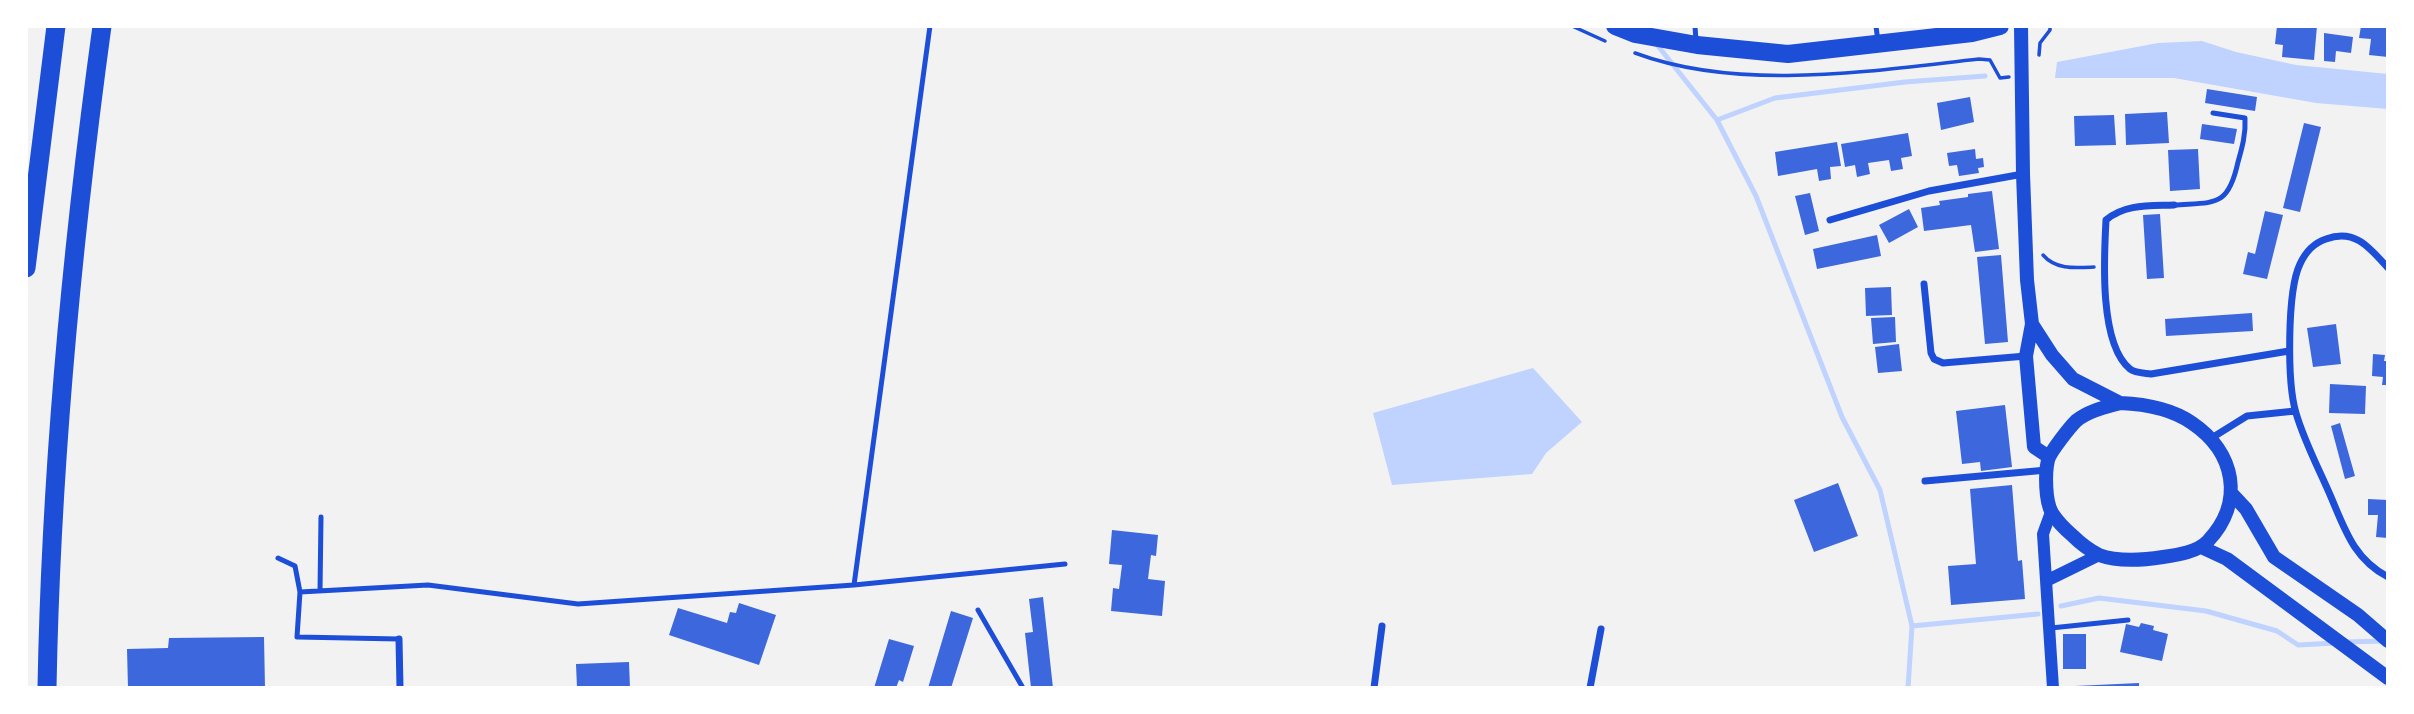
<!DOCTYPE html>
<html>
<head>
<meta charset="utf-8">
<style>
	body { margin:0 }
	#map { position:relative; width:2414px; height:714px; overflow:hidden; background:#f2f2f2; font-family:"Sofia Sans Condensed",sans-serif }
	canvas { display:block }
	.frame { position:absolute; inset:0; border:28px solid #fff; pointer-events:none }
</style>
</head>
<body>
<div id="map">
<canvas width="2414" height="714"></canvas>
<div class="frame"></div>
</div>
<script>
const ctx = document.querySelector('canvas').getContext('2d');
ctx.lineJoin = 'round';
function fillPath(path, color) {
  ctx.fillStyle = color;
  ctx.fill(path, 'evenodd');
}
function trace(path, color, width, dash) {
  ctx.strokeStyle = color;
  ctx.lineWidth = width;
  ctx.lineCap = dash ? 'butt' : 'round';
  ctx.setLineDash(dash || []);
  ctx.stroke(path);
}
const water = new Path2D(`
	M2202,41L2236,52L2296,65L2388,74V109L2316,103L2174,78H2055L2057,62L2158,43Z
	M1533,368L1582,422L1546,453L1532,474L1392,485L1373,413Z`);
const stream = new Path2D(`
	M1654,41L1717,120L1756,196L1842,417L1880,490L1912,626L1908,688
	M1717,120L1775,98L1905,82L1985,76
	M2061,606L2099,598L2206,611L2277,631L2298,645L2336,643
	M1912,626L2038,614
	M2345,642L2385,641`);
const building = new Path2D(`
	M2277,26H2317L2314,60L2282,57L2283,45L2275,44Z
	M2361,26L2388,27V57L2369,55L2371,39L2359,38Z
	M2324,33L2353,37L2351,53L2336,51L2335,62L2324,61Z
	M2207,89L2257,97L2255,111L2205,103Z
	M1970,97L1974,122L1941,130L1937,103Z
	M2167,112L2169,143L2126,145L2125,114Z
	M2114,115L2116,145L2075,146L2074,116Z
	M2304,123L2321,127L2300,212L2283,208Z
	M2202,124L2237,129L2234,144L2200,139Z
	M1908,133L1912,156L1901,158L1903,169L1891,171L1889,160L1868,163L1870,174L1857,177L1855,165L1845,167L1841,144Z
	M1837,142L1841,166L1830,167L1831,179L1819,181L1817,169L1778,176L1775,152Z
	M1975,149L1976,159L1983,158L1984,167L1978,168L1979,173L1959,176L1957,165L1949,166L1947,153Z
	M2198,149L2200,189L2170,191L2168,150Z
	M1992,191L1999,249L1975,252L1971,225L1924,231L1921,208L1940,205L1939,201L1968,197V194Z
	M1810,193L1819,231L1805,235L1795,196Z
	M1909,209L1918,227L1889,243L1879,225Z
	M2265,211L2283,215L2267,279L2243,274L2248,252L2255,254Z
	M2160,214L2164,278L2147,279L2143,215Z
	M1877,235L1881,256L1817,269L1813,249Z
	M2001,255L2008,342L1985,344L1977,257Z
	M1891,287L1892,315L1866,316L1865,288Z
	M2252,313L2253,331L2166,336L2165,319Z
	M1895,317L1896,342L1873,344L1871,318Z
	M2336,324L2341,364L2313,367L2307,328Z
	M1899,344L1902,371L1878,373L1875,347Z
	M2373,354L2385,355L2384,361H2388V385H2382L2383,377L2372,376Z
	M2330,384L2366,386L2365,414L2329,413Z
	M2005,405L2012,467L1981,471L1980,462L1962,464L1956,411Z
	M2340,423L2355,476L2345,479L2331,426Z
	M1838,483L1858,536L1814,552L1794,500Z
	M2012,485L2018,561L2022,560L2025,599L1951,605L1948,566L1976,564L1970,489Z
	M2368,499L2388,500V538L2376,537L2378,515H2368Z
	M1112,530L1158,535L1156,556L1151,555L1148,579L1165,581L1162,616L1111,611L1113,588L1119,589L1122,565L1109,564Z
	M1043,597L1053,688H1031L1025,633L1033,632L1029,599Z
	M739,603L776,615L759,665L669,635L678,608L727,623L730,612L736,613Z
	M951,611L973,618L951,688H928Z
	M2141,623L2154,626L2153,630L2168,634L2162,661L2120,652L2126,624L2139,627Z
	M2063,634H2086V669H2063Z
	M264,637L265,688H128L127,649L168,648L169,638Z
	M889,639L914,646L903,682L899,680L896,688H874Z
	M629,662L630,688H577L576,664Z
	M2139,683V688H2075V686Z`);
const path = new Path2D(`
	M1572,26L1605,41
	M1635,53C1740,92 1870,71 1979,59L1990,60L2000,78L2009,77
	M2039,55L2040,43L2050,30V26
	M2043,255C2056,270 2075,268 2094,267`);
const service = new Path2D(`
	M1695,26L1696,41
	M1876,26L1878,42
	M2174,205C2215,202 2228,208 2238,162C2242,148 2246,134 2245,118L2213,113
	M278,558L295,566L300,592L297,637L399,639
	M854,585L930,26
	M320,591L321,517
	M300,592L428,585L578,604L854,585L1065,564
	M978,610L1023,688
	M2051,628L2128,620`);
const minor = new Path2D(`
	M2174,205C2149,206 2125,204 2106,220C2104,257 2099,344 2130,369C2135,373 2144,373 2151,374L2289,351
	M1830,220L1929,191L2023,174
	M2388,268C2370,248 2355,228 2326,239C2314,243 2305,253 2300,264C2287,291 2287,383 2296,413C2304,441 2319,469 2331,497C2345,530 2354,559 2388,577
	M1924,284L1931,353L1934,359L1943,363L2026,356
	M2210,439L2247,416L2295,411
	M1925,481L2047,470
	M399,639L400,688
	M1374,688L1382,626
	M1590,688L1601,629`);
const tertiary = new Path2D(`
	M2051,512L2043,534L2053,688
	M2046,581L2099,555`);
const secondary = new Path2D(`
	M2021,26L2023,174L2027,280L2032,324L2026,356L2034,447L2049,457
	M2032,324L2052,355L2073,379L2120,403
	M2120,403C2144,404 2172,409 2192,423C2235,452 2245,502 2208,541C2198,552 2177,555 2163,557C2144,560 2118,562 2099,555C2091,551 2080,543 2073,536C2066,530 2057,521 2052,513C2045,501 2045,473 2048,460C2050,452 2070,427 2076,421C2088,411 2106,407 2120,403Z
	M2232,494L2246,509L2274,557L2358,615L2388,641
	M2201,547L2227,559L2388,678`);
const primary = new Path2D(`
	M1615,26L1635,34L1697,45L1788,54L1972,33L2000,26`);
const motorway = new Path2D(`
	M26,268L56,26
	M47,688C51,466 72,245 102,26`);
fillPath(water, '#bfd3fe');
trace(stream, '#bfd3fe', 5);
fillPath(building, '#3d67dc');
trace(path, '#1d4ed8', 3.5);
trace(service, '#1d4ed8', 5);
trace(minor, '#1d4ed8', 7);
trace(tertiary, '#1d4ed8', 12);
trace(secondary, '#1d4ed8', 14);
trace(primary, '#1d4ed8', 18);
trace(motorway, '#1d4ed8', 19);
</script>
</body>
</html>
